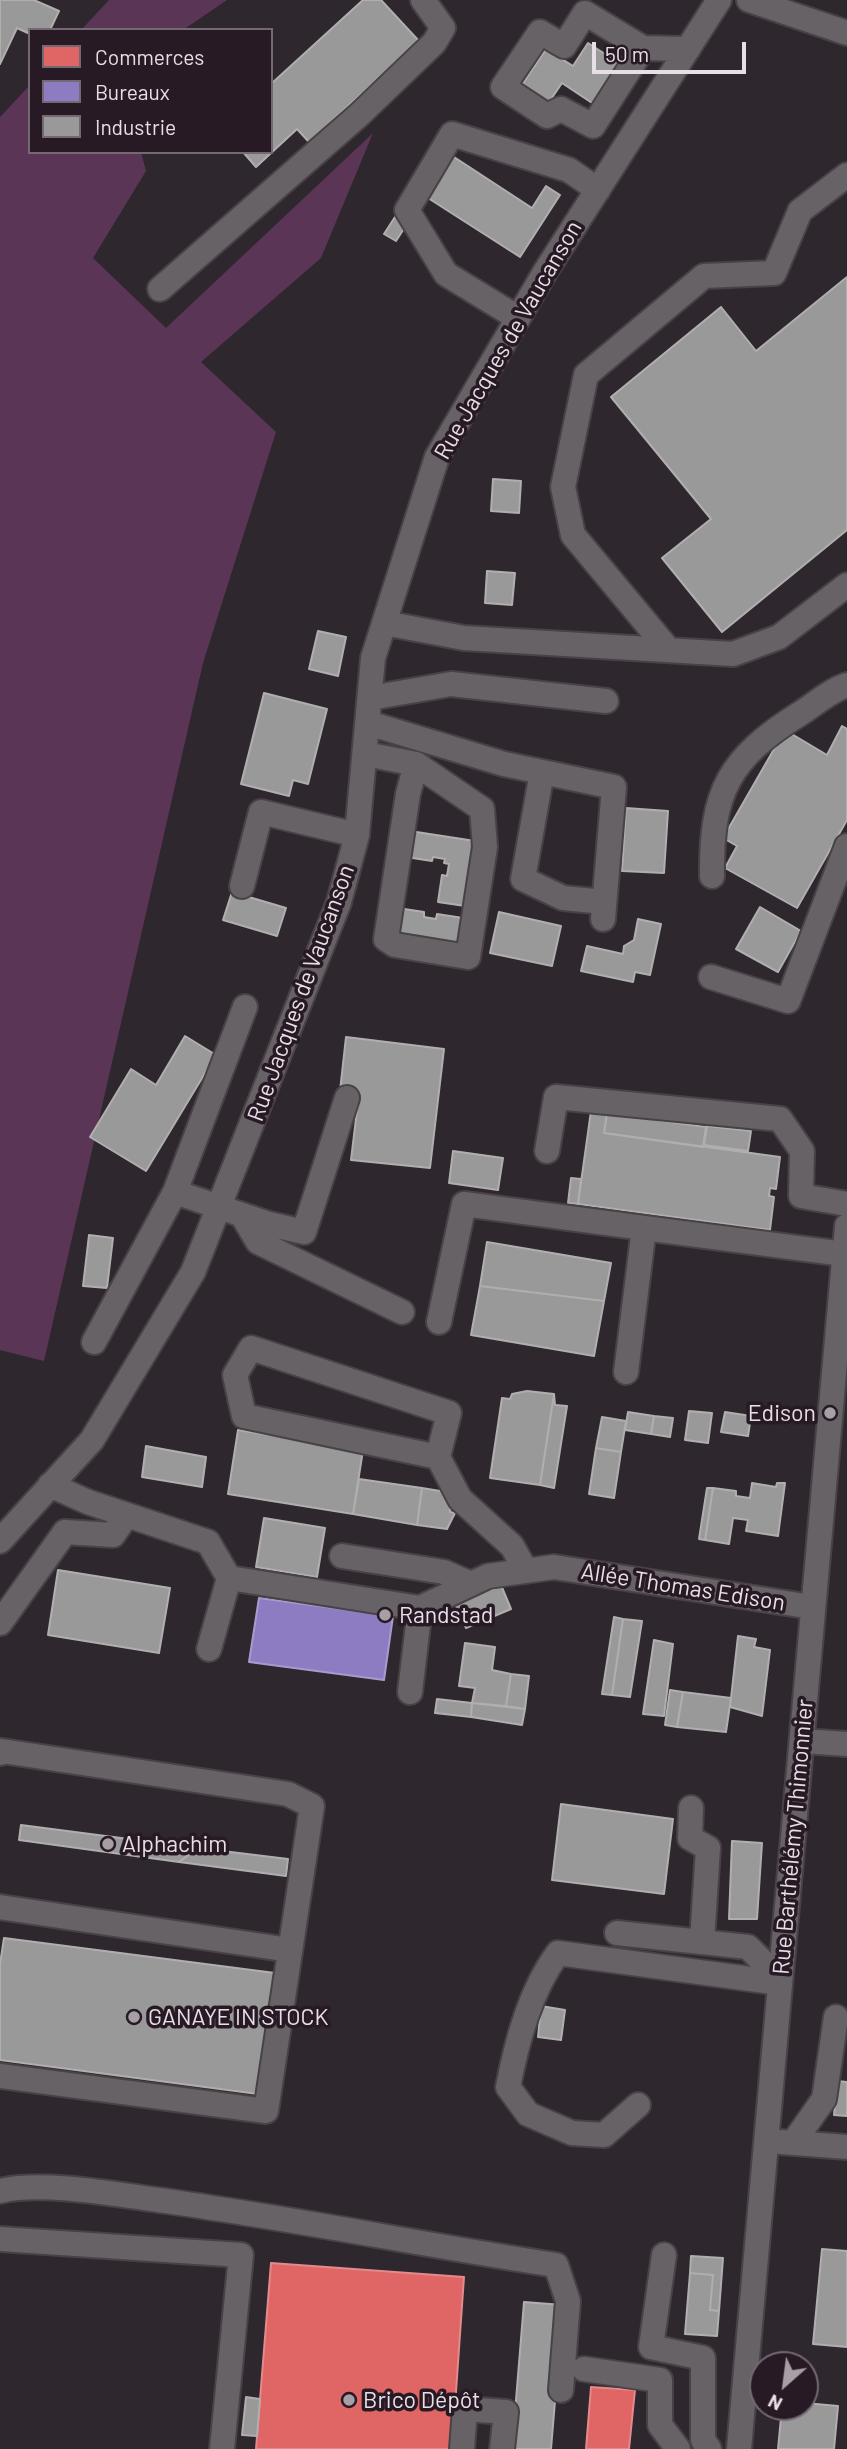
<!DOCTYPE html>
<html>
<head>
<meta charset="utf-8">
<style>
	body { margin:0 }
	#map { position:relative; width:847px; height:2449px; overflow:hidden; background:#2e272d; font-family:Barlow,sans-serif }
	canvas { display:block }
	.legend { position:absolute; left:28px; top:28px; width:245px; height:126px; box-sizing:border-box; background:#271a25; border:2px solid #746972; margin:0; padding:9px 12px; list-style:none; font-size:21px; color:#e8dfe6 }
	.legend li { display:flex; align-items:center; gap:14px; height:35px }
	.legend b { width:35px; border:2px solid #746972 }
	.north { position:absolute; left:749px; top:2351px; width:70px; height:70px; box-sizing:border-box; background:#271a25; border:2px solid #746972; border-radius:50%; rotate:208deg; font-size:19px; font-weight:700; line-height:28px; text-align:center; color:#e8dfe6 }
	.north::after { content:''; display:block; margin:auto; width:24px; height:32px; background:#a79fa5; clip-path:polygon(50% 0,100% 100%,50% 72%,0 100%) }
	.scale { position:absolute; left:592px; top:42px; width:154px; height:32px; box-sizing:border-box; border:4px solid #e8dfe6; border-top:0; padding-left:9px; font-size:21px; line-height:24px; white-space:nowrap; color:#e8dfe6; -webkit-text-stroke:5px #271a25; paint-order:stroke }
</style>
</head>
<body>
<div id="map">
<canvas width="847" height="2449"></canvas>
<ul class="legend">
<li><b style="height:19px;background:#e06666"></b>Commerces</li>
<li><b style="height:19px;background:#8e7cc3"></b>Bureaux</li>
<li><b style="height:19px;background:#999"></b>Industrie</li>
</ul>
<div class="north">N</div>
<div class="scale">50 m</div>
</div>
<script>
const ctx = document.querySelector('canvas').getContext('2d');
ctx.lineJoin = 'round';
function fillPath(path, color) {
  ctx.fillStyle = color;
  ctx.fill(path, 'evenodd');
}
function trace(path, color, width, dash) {
  ctx.strokeStyle = color;
  ctx.lineWidth = width;
  ctx.lineCap = dash ? 'butt' : 'round';
  ctx.setLineDash(dash || []);
  ctx.stroke(path);
}
function label(font, color, halo, rows, align = 'center') {
  ctx.font = font + ' Barlow,sans-serif';
  ctx.lineWidth = 7;
  ctx.setLineDash([]);
  ctx.textBaseline = 'middle';
  ctx.strokeStyle = halo;
  ctx.fillStyle = color;
  for (const [text, x, y, turn = 0] of rows) {
    ctx.save();
    ctx.translate(x, y);
    ctx.rotate((+turn || 0) * Math.PI / 180);
    ctx.textAlign = isNaN(turn) ? turn : align;
    if (halo) ctx.strokeText(text, 0, 0);
    ctx.fillText(text, 0, 0);
    ctx.restore();
  }
}
const green = new Path2D(`
	M109,0H227L183,30H81Z
	M30,85V152H141L146,171L93,258L166,328L373,133L321,258L201,362L276,432L203,663L44,1361L0,1350V117Z`);
const shops = new Path2D(`
	M271,2263L464,2277L452,2449H256Z
	M591,2387L635,2390L629,2449H586Z`);
const offices = new Path2D(`
	M259,1598L393,1616L384,1680L249,1662Z`);
const industry = new Path2D(`
	M0,0H34L59,11L50,30H30V34L17,28L0,64Z
	M363,0H381L419,41L309,142L297,129L256,167L243,152H271V84Z
	M588,43L625,67L598,107L562,83L547,105L520,88L546,49L573,66Z
	M454,157L532,208L546,186L560,195L520,257L428,198Z
	M395,217L407,224L396,241L384,234Z
	M847,277V530L722,632L662,558L711,519L611,397L721,307L756,351Z
	M493,479L521,481L519,513L491,511Z
	M487,571L515,573L512,605L485,603Z
	M318,631L346,637L338,676L309,669Z
	M264,693L327,709L308,784L293,780L289,796L241,784Z
	M842,726L847,729V820L797,908L725,868L737,846L723,838L785,730L827,755Z
	M626,808L668,811L664,873L622,871Z
	M410,831L475,841L465,906L438,902L442,875L447,876L449,864L444,863L445,859L433,857L432,861L406,857Z
	M232,892L286,908L277,936L223,920Z
	M760,907L801,931L778,972L736,949Z
	M398,908L424,912V917L436,919L437,914L463,918L459,944L394,935Z
	M499,912L561,926L552,966L490,953Z
	M638,919L661,924L650,975L635,972L633,982L581,971L587,946L623,954L624,946L634,940Z
	M185,1036L216,1055L146,1171L90,1137L131,1069L156,1085Z
	M346,1037L444,1049L430,1168L351,1160L359,1093L340,1091Z
	M591,1111L607,1113L604,1133L780,1157L776,1189L770,1188L769,1196L774,1197L770,1230L578,1204Z
	M607,1113L706,1127L703,1147L604,1133Z
	M707,1126L751,1131L748,1151L704,1145Z
	M453,1151L503,1158L498,1190L449,1183Z
	M571,1178L581,1179L578,1204L568,1203Z
	M89,1235L113,1238L107,1288L83,1286Z
	M487,1242L611,1263L604,1301L480,1286Z
	M480,1286L604,1301L594,1356L471,1335Z
	M527,1391L554,1394L540,1485L490,1478L502,1398L510,1399L512,1394Z
	M554,1394L555,1405L567,1406L554,1488L540,1485Z
	M689,1411L712,1413L708,1443L685,1440Z
	M628,1412L654,1416L651,1434L625,1430Z
	M725,1412L751,1416L748,1436L721,1432Z
	M654,1416L673,1418L670,1437L651,1434Z
	M602,1417L626,1421L621,1452L596,1448Z
	M238,1430L363,1450L353,1514L228,1494Z
	M146,1446L206,1457L202,1487L142,1477Z
	M596,1448L621,1452L614,1498L589,1494Z
	M359,1479L422,1488L417,1525L353,1514Z
	M752,1483L776,1487L777,1483H785L778,1536L746,1531L748,1520L733,1518L729,1544L705,1540L713,1488L736,1491V1496L750,1498Z
	M422,1488L452,1493L450,1512L455,1513L447,1529L417,1525Z
	M707,1488H713L705,1540L699,1539Z
	M264,1518L325,1528L317,1577L256,1567Z
	M58,1570L170,1588L159,1653L48,1635Z
	M501,1585L511,1609L466,1628L455,1604Z
	M614,1617L623,1619L612,1695L602,1694Z
	M623,1619L642,1621L630,1697L612,1695Z
	M738,1636L756,1639L754,1647L770,1650L762,1716L730,1707Z
	M654,1640L673,1644L664,1716L643,1714Z
	M465,1643L495,1647L492,1670L511,1674L506,1706L472,1703L475,1688L459,1686Z
	M511,1674L529,1676L525,1709L506,1706Z
	M670,1690L683,1692L677,1727L665,1725Z
	M683,1692L731,1698L726,1732L677,1727Z
	M437,1699L472,1703L471,1717L435,1713Z
	M472,1703L525,1709L522,1725L471,1717Z
	M561,1804L673,1819L664,1894L552,1880Z
	M21,1825L198,1848L179,1862L19,1840Z
	M732,1841L762,1843L757,1919H729Z
	M198,1848L288,1859L286,1876L179,1862Z
	M4,1938L275,1973L258,2094L0,2060V1964Z
	M541,2006L565,2010L561,2040L538,2037Z
	M837,2081L847,2082V2116L834,2115Z
	M822,2249L847,2251V2347L813,2344Z
	M691,2256L723,2258L719,2311L710,2310L713,2275L690,2273Z
	M690,2273L713,2275L710,2310L719,2311L717,2336L685,2334Z
	M524,2302L563,2305L551,2449H512Z
	M246,2397L260,2399L257,2436L242,2435Z
	M805,2403L838,2406L834,2449H778L782,2407H805Z`);
const minor = new Path2D(`
	M749,0L847,33
	M643,48L593,126L561,109L547,116L503,87L540,32L564,46L585,13L643,48L688,49
	M160,289L359,115L434,43L443,28L423,0
	M518,318L446,274L407,210L452,134L569,170L598,190
	M384,623L464,638L733,654L779,637L847,585
	M667,648L573,535L563,487L586,375L704,276L774,273L800,211L847,175
	M370,698L451,684L606,701
	M368,723L504,764L614,787L603,919
	M366,754L416,764L408,794L386,939L395,945L468,957L485,847L482,809L416,764
	M542,772L523,879L563,898L604,902
	M712,876C711,791 729,758 801,713C815,704 831,690 847,685
	M242,886L261,812L357,835
	M711,977L788,1001L847,846
	M547,1151L556,1097L780,1119L802,1151L801,1196L847,1204
	M175,1192L269,1224L304,1232L347,1098
	M242,1215L258,1242L402,1312
	M439,1322L464,1204L644,1228
	M94,1342L175,1192L245,1007
	M626,1372L644,1228L844,1254
	M438,1457L449,1413L251,1348L235,1375L244,1416L438,1457L460,1499L512,1546L526,1571
	M50,1485L88,1502L208,1542L229,1578L420,1608L488,1576L554,1567L812,1607
	M0,1541L92,1440L193,1272L339,902L357,835L373,658L437,457L545,272L719,0
	M342,1556L444,1572L471,1584
	M0,1623L65,1532L113,1535L127,1515
	M209,1649L229,1578
	M410,1692L420,1608
	M802,1741L847,1744
	M0,1753L2,1751L288,1794L312,1806L266,2111L0,2076
	M691,1808L690,1838L708,1848L702,1942
	M0,1907L290,1950
	M617,1933L748,1947L761,1960L769,1981
	M638,2105L604,2135L572,2133L528,2114L508,2087C517,2041 530,1991 558,1953L780,1983
	M781,2142L847,2147
	M793,2143L824,2099L836,2017
	M0,2191C42,2181 114,2194 158,2200C292,2218 423,2245 556,2265L568,2301L561,2390
	M0,2239L241,2255L222,2449
	M664,2255L651,2347L703,2358V2440L709,2449
	M584,2369L660,2380V2425L678,2449
	M462,2449L465,2409L506,2412L502,2449
	M739,2449L847,1226`);
const markers = [
	[830,1413,7,"#a79fa5"],
	[385,1615,7,"#a79fa5"],
	[108,1844,7,"#a79fa5"],
	[134,2017,7,"#a79fa5"],
	[349,2400,7,"#a79fa5"]
];
const streetNames = [
	["Rue Jacques de Vaucanson",508,340,-60],
	["Rue Jacques de Vaucanson",301,993,-70],
	["Allée Thomas Edison",683,1587,9],
	["Rue Barthélémy Thimonnier",793,1837,-85]
];
const poiNames = [
	["Edison",816,1413,"right"],
	["Randstad",399,1615],
	["Alphachim",122,1844],
	["GANAYE IN STOCK",148,2017],
	["Brico Dépôt",363,2400]
];
fillPath(green, '#5b3556');
fillPath(shops, '#e06666');
trace(shops, '#e28a8c', 2);
fillPath(offices, '#8e7cc3');
trace(offices, '#a99ace', 2);
fillPath(industry, '#999');
trace(industry, '#b1aeb0', 2);
trace(minor, '#484247', 28);
trace(minor, '#676266', 24);
for (const [x, y, r, color] of markers) {
  const dot = new Path2D();
  dot.arc(x, y, r, 0, 2 * Math.PI);
  ctx.fillStyle = color;
  ctx.fill(dot);
  trace(dot, '#271a25', 2.5);
}
label('23px', '#e8dfe6', '#271a25', streetNames);
label('23px', '#e8dfe6', '#271a25', poiNames, 'left');
</script>
</body>
</html>
